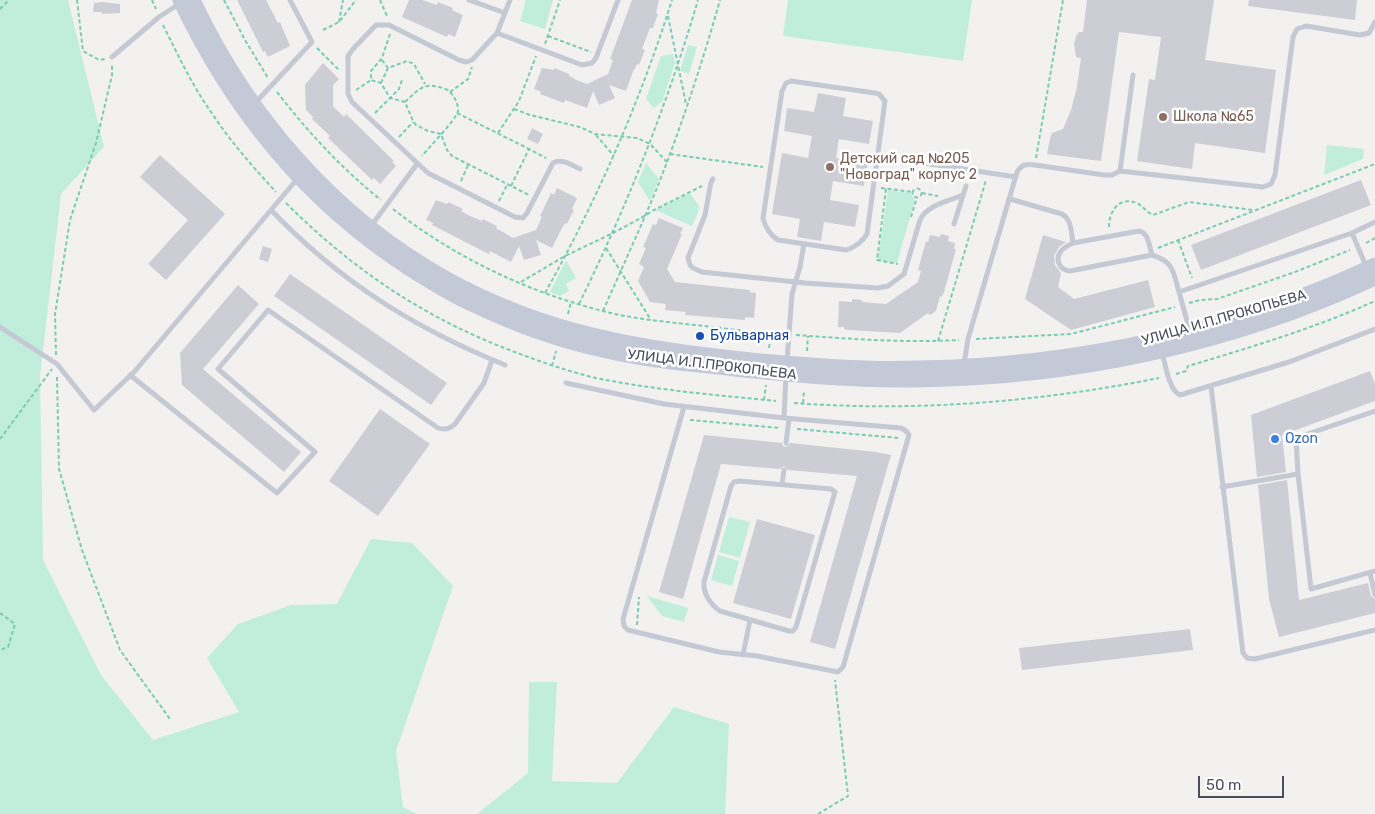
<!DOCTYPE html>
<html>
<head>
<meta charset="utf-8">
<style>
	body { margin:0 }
	#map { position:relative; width:1375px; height:814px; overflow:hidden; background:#f2f1f0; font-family:Rubik,sans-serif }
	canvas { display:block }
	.scale { position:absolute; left:1198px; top:776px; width:86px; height:22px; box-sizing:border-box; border:2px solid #494f5d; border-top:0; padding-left:6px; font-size:15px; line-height:18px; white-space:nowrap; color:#494f5d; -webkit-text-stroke:4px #fff; paint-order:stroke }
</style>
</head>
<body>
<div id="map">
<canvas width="1375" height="814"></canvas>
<div class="scale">50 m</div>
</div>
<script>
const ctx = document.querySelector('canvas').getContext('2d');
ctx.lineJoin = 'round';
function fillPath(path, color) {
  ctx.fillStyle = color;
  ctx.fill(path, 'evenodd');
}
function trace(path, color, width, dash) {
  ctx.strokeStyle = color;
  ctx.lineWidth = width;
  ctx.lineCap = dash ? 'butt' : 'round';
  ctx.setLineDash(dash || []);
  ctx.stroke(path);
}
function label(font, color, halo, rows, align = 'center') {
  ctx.font = font + ' Rubik,sans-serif';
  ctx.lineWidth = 5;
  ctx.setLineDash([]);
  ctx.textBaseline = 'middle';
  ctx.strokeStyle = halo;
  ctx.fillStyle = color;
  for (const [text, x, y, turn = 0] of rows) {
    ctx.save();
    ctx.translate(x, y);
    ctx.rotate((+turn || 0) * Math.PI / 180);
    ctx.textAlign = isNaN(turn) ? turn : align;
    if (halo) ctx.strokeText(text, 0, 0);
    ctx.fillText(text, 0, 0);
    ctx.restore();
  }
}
const green = new Path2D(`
	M0,0H68L104,147L61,194L40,377L43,560L101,675L153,740L239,712L207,658L238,624L291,605L337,604L371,539L412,543L453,586L396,751L403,807L417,814H0Z
	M526,0H553L545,29L520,21Z
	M788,0H972L963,61L783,36Z
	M688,45L697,47L689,74L680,71Z
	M673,54L675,63L662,102L654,108L646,99L661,56Z
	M1327,145L1364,149L1363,159L1324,175Z
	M646,163L659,179L650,201L638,182Z
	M888,190L910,193L915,200L897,263L878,260Z
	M690,193L699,206L698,213L692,226L655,210Z
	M566,260L576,278L566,284L569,291L560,296L550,292Z
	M729,517L750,522L740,558L719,552Z
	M718,555L739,561L732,586L711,580Z
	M647,596L688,608L684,622L662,616Z
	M529,682H557L552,781L617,783L674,707L729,724L725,814H477L528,773Z`);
const building = new Path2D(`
	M237,0H266L278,23L280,22L290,46L268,57L265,51L263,52Z
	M409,0H422L437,5L438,2L453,8L452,10L463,15L455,37L448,34L447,37L402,17Z
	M632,0H659L656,13L658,14L653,28H650L642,49L645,50L639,65L637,64L635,69H634L626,91L609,85L615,98L599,105L593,91L587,108L565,100L564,103L540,94L541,92L534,89L542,68L554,70V68L569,74V76L574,78V79L587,84L608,74L613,60L610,59Z
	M1087,0H1214L1205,60L1276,70L1265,153L1195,143L1192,169L1137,161L1149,79L1155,80L1161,37L1119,32L1101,161L1047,154L1050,138L1052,133L1063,129L1071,110L1077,87L1081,58L1076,57L1074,44L1076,36L1079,32H1083Z
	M1249,0H1357L1355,20L1248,6Z
	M102,2L120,4V13L102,14V12H93L94,3Z
	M323,63L339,79L333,85V106L344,117L346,114L394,161L392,162L396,166L380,184L374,178L372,180L328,138L330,136L312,119L313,117L306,110L305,85Z
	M818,93L846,98L843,116L873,121L869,144L839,139L836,158L868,163L864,186L833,181L830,200L859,205L855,227L824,222L821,241L797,237L800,219L772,214L782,153L808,158L812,136L784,131L787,108L814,112Z
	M532,128L543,134L538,144L527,139Z
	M160,155L225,214L166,280L148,264L188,220L140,177Z
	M1361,180L1371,205L1201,270L1191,245Z
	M557,188L577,198L572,209L574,210L567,224L565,223L562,228L552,248L536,240L541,255L524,260L519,246L511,262L490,251L489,254L481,250L432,225L433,223L426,220L436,200L447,204L448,202L463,209L461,211L470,216L482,221L483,219L497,226L496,228L513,238L536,230L542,217L540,216L551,193L554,195Z
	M659,218L683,228L680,234H682L667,269L675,282L750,290L749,292L756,293L754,318L745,317V320L685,315L686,312L665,310L666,304L650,302L638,281L644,267L639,264L646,248L643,247L653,224L656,225Z
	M941,234L949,236L948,241L955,243L954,249H956L944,292L942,297L940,296L936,311L930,315L928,313L900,333L849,330L844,329V327H838L839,301L852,302V299L862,300V302L886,304L918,282L921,271L918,270L926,241L928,242L930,235L940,237Z
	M1043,235L1066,242L1059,247L1054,256L1055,265L1061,273L1058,287L1074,299L1148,280L1155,307L1071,330L1025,299Z
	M263,246L272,249L268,262L259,259Z
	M290,274L447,383L431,405L274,296Z
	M238,285L259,304L203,369L301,452L284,472L182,385L180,353Z
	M1370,371L1375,384V401L1282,435L1286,472L1257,477L1251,415Z
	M380,409L430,444L378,516L329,481Z
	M704,435L782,443L783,446L786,447L790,443L876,452L891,455L835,649L810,642L857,476L788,470L784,466L780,469L721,464L683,599L659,592Z
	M1287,480L1299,600L1368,583L1371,596L1375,599V613L1279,637L1269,599L1258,485Z
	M757,519L815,535L791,619L733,603Z
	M1190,629L1193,650L1022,670L1019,648Z`);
const path = new Path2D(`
	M77,0L83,51L99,60L105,59
	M152,0L156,9
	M224,0L245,40L268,78
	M380,0L387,16
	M0,9L9,0
	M668,16L686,104
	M339,22L343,0
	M163,25C178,55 192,85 211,112C230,141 253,167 276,192
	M323,30L339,22L356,0
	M390,34L382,58L371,71V80L381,83L390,98L405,102L413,121L416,125L428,131L441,134L447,150L452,156L529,195
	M548,36L591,52
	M545,44L560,0
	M317,48L340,71
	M382,60L388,68
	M381,83L388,68L407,61L414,64L425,84
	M356,90L371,80
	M277,92C308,132 341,168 381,200
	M450,92L468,79L472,67
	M405,102C421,87 425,81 448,90C453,94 459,104 458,111C456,120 429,147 422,156
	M514,109L530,115L580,127L595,134L637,138L650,144L667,162
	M375,113L399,89L402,80
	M457,113L529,149
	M498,133L519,101L536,56
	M596,135L614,156
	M399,137L413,122
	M670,154L763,167
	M1036,158L1063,0
	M461,181L468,165
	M511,186L529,149L546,158
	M881,188L913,192
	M912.5 193a4.5 4.5 0 1 1 9 0a4.5 4.5 0 1 1-9 0Z
	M886,189L877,260L898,264
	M922,193L938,196
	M499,201L507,185
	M286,203C356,273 431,322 523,355C547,364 571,372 596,378C655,390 716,395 776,401
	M393,209C458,260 534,295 615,314C644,320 675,323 705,326C730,329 756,333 781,334
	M911,217L917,197
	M1109,227C1109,211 1119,196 1137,203C1143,206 1146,212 1153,215L1189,202L1253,210
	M1178,240L1192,278
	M1366,243L1375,238
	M606,248L651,320
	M1158,248L1375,164
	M521,282L565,256L613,233L641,218L654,210L702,186
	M545,293C597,200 640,102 672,0
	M1189,303L1200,300L1217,299L1295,272L1350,250
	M579,304C627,206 667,105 698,0
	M603,311C621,270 640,229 657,188C681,127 702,64 720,0
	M568,314L571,302
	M796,335C851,339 904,343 959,340
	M976,339L1071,334L1175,307
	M938,341L986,180
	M769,348L771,334
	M807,351L808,336
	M56,355L55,314L70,220L96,143L112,75V64
	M552,366L556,351
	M1176,374L1186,371L1188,366C1252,347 1315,328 1375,301
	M57,377L59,469L82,550L120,650L170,719
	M764,400L766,385
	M794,403C916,412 1039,402 1159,378
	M803,403L804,390
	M690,420L780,428
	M797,429L899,438
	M0,439L52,369
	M0,613L15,624L8,647L0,650
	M637,625L639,597
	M818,814L848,796L835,680`);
const lane = new Path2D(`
	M469,0L505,13
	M510,0L497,33L472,60L466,62L459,60L389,25H376L353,49L348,56V94L352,102L428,173L515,217L523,218L527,213L553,163C562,158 571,165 580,169
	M497,33L582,65L592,63L596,58L618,0
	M112,57L159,17L179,4
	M791,81L875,93L879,94L885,101L867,234C863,241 854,248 846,250L778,240C771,236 765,227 763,218L782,91L786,83Z
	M256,102L312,42L290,0
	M878,156L1016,177
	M1120,171L1133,75
	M713,179L711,182L705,215L688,258L690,265L693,268L702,272L805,283L878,288L888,286L904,274L920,220C927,205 949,201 963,195
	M1010,199L1062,214C1072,220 1071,232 1073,243C1069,245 1065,247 1062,250C1054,258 1059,270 1070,271L1152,255C1174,262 1173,271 1179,292
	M271,210C339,281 414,328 505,365
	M954,224L966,186
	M371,226L417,164
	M1352,233L1366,266
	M1073,243L1139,231C1149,233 1149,246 1152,255
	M0,327L57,364L94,410L135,371L298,178
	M1189,328L1179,292L1352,233L1375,222
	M1162,352C1165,363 1169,391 1180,395L1289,362L1375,329
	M787,361L792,294L800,267L804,244
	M964,364L968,339L1017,172C1022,164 1026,164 1035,165L1104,175H1112L1120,171L1263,187L1271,184L1275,175L1293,37L1297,29L1306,26L1360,35L1369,33L1375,22
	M130,375L277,493L315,452L218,369L268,310L438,428C444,430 450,429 455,424L484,383L492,360
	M566,383L664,404L784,418
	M1211,386L1243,653L1247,658L1255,659L1375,630
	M684,407L623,619L624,626L628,630L719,652L757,656L838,672L843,667L909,435L906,431L901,428L784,418L786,375
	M786,443L789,419
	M1298,474L1311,589L1375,571
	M740,481L831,489L835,492L796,627L793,631H789L720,611C711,605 703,594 704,582L731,486L734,482Z
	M782,484L784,470
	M1222,487L1298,474L1296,438L1375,411
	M1370,573L1375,595
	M743,655L750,620`);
const secondary = new Path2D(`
	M180,0C231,108 306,201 407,267C428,280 449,294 472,304C515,325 560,341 607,351C649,361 692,364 735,369C794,375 853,381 912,380C1070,379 1232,345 1375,278
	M193,0C247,115 334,217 447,279C545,333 641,349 751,360C807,365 862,370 919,368C1075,365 1233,332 1375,265`);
const markers = [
	[1163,117,5,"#8d6e63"],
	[830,167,5,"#8d6e63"],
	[700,336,5,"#1a4fb4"],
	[1275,439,5,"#3f7fe0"]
];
const educationNames = [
	["Школа №65",1173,117],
	["Детский сад №205",840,159],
	["\"Новоград\" корпус 2",840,175]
];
const streetNames = [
	["УЛИЦА И.П.ПРОКОПЬЕВА",1224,318,-16],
	["УЛИЦА И.П.ПРОКОПЬЕВА",712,365,7]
];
const transitNames = [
	["Бульварная",710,336]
];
const shopNames = [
	["Ozon",1285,439]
];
fillPath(green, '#c1eedc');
fillPath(building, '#cdced5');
trace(path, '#7acbb5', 2, [4, 2.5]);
trace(lane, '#c4c9d4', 5);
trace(secondary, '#c4c9d8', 15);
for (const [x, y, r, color] of markers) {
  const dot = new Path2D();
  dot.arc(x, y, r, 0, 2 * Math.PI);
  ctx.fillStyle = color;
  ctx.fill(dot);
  trace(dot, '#fff', 2);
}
label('14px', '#785e54', '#fff', educationNames, 'left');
label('14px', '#494f5d', '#fff', streetNames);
label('14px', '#164399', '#fff', transitNames, 'left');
label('14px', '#366cbe', '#fff', shopNames, 'left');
</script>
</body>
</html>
